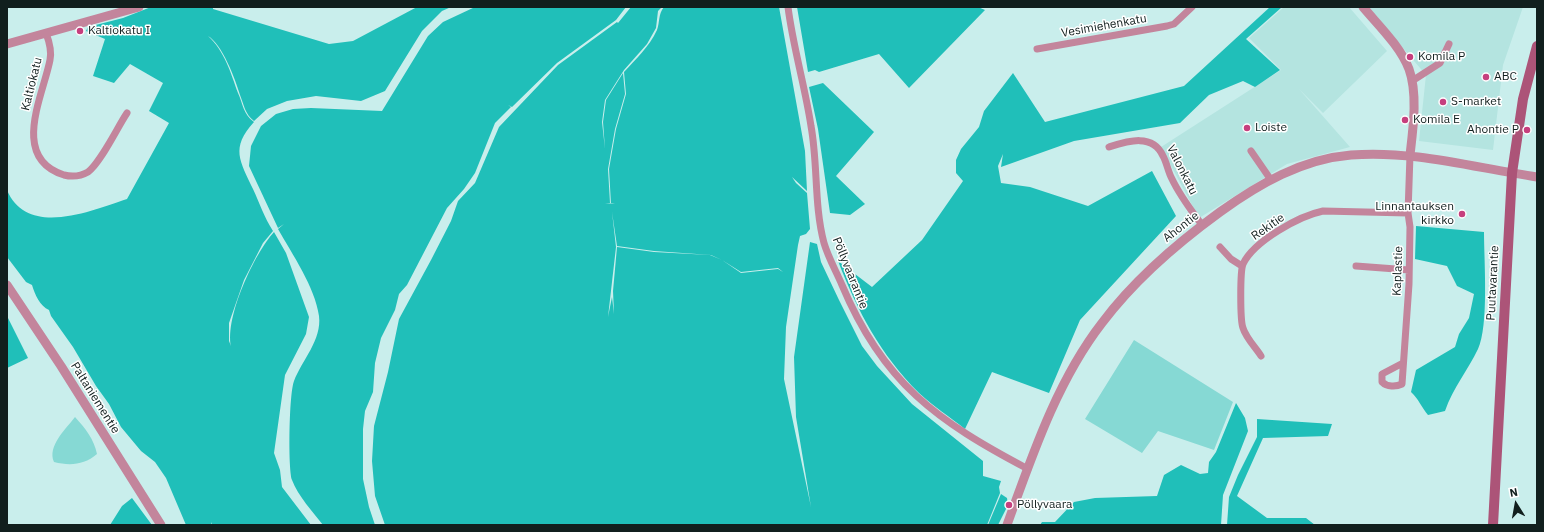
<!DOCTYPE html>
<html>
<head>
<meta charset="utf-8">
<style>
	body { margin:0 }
	#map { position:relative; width:1544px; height:532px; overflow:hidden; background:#c9eeec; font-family:"IBM Plex Sans",sans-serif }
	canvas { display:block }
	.frame { position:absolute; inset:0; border:8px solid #111f1e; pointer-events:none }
	.north { position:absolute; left:1496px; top:484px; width:40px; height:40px; -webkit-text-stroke:3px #fff; paint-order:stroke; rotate:349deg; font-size:11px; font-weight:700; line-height:16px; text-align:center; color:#111f1e }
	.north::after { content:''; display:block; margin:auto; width:14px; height:18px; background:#111f1e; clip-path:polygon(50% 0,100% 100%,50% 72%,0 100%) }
</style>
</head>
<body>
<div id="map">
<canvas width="1544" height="532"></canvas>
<div class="frame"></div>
<div class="north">N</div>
</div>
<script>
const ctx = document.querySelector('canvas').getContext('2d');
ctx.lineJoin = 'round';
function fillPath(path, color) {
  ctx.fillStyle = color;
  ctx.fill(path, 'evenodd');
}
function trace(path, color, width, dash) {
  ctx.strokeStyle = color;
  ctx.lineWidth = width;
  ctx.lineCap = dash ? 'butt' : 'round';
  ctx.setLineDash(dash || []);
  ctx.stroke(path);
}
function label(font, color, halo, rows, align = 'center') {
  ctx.font = font + ' "IBM Plex Sans",sans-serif';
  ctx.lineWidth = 3;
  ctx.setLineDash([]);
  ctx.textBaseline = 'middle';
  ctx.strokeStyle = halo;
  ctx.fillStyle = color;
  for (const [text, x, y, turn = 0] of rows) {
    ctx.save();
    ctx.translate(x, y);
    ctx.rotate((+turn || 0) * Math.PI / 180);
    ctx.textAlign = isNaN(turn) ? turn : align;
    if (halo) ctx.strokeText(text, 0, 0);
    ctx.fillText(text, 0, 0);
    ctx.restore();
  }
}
const built = new Path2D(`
	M1284,7H1349L1387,51L1323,113L1299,89L1350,147L1287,164L1199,218L1161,147L1281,70L1249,38Z
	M1368,7H1523L1503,65L1493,150L1419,141L1426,75Z`);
const green = new Path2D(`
	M1134,340L1233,402L1214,450L1158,431L1142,453L1085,419Z
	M75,417C85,428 94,439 97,454C84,465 70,466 54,462C47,446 66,429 75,417Z`);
const forest = new Path2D(`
	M151,7H213V9L329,44L353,41L417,7H451L442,11L422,31L385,91L361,101L316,96L287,101L267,109L254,121C245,114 244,105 240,95C235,78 222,44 208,36C224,50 231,73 238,93C243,104 243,114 254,122C230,148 240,161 253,189C260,204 264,217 273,231L263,243L244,280L229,323V341L231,346C225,317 254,254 274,232L286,253L309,317L306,334L285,375L274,453L280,470L282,487L311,525H212L211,522V525H186L166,478L155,462L141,451L121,427L109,404L96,386L73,347L51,316L49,310C40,306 35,295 32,285L26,282L7,257V190C27,238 91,211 127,199L169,123L149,111L163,83L130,64L114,83L93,76L105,39L86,31L88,27L123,18Z
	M475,7H626L616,20L557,63L512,107L508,105L511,107L495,123L475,173L464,189L447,208L407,285L399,294L395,310L381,338L375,363L373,392L365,411L363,429V479L369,507L375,525H323C313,512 298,496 292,480C288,467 289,394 294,381C302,360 322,340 319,316C315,287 292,254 278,229L284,224L278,228L249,166L251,146L261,126L276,114L293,109L311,108L382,111L428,36L443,22Z
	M631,7H662L658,11L656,28L647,44L624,70L605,100L602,122L605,149L603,122L606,100L623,73L625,94L615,129L608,169L610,203L605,204L615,203L611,204L609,169L616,129L626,94L624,72C636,59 649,47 657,30C660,22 658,14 664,7H779L805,151L807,191L792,177L796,183L807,193L810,229L806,234L800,236L798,245L786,327L784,379L811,507L796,417L794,357L810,242L817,244L821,262L839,300L862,346L877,366L912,404L983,461V476L1001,481L999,487L1000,493L987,525H385L375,496L372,461L374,426L388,372L399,319L431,260L451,221L458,201L475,183L499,127L558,65L617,22L618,23ZM612,212L617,246L654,251L711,255L722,260L741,272L778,268L783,272L778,269L741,273L722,260L710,255L654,252L617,247L613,291L614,314L612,297L608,317L616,247Z
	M797,7H978L985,10L909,88L879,54L819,72L815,70L808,72Z
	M1270,7H1282L1246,39L1280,70L1255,87L1243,81L1209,95L1180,123L1074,141L1001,167L1003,154L998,166L1001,183L1030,187L1088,206L1152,171L1176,216L1080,320L1049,393L992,372L965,429C950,417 933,406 919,393C880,354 858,312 838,261L872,287L922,240L963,181L956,173V160L961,149L979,127L984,111L1013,73L1045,122L1184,86Z
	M823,83L874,132L836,176L865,204L850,215L830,213L818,129L809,87Z
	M1416,226L1484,232C1484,260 1489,326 1478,349C1468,370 1453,388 1445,411L1428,415C1422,408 1418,398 1411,392L1416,370L1455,347L1459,334L1469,318L1474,294L1457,286L1447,266L1415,259Z
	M7,316L28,358L7,368Z
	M1236,403L1245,418L1248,431L1223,495L1221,525H1040L1042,522H1055L1074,502L1095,498L1157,496L1164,475L1181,465L1200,474L1208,473L1209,462L1216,452Z
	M1257,419L1332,424L1328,436L1263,438L1237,496L1267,518H1306L1315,525H1227L1229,497L1238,475L1257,437Z
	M1001,494L1007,498L1008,505L998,525H988Z
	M132,498L152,525H110L122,506Z`);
const minor = new Path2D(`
	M788,7C793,47 805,86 811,126C818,164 814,206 824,243C828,257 836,271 842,285C883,383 937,421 1028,469
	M46,33C49,41 52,51 50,60C43,96 10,158 64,175C72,177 81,176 88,172C101,162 117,128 127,113
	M1037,49L1167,26L1174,24L1192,7
	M1412,81L1440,63L1449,44
	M1109,147C1128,141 1153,133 1163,156C1167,163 1168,172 1172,179C1180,196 1191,210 1202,225
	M1251,151L1271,180
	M1220,247L1231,259L1242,266
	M1356,266L1409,270
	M1261,356C1256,348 1246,338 1243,328C1240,320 1240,271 1243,264C1254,241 1299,216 1323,211L1408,213
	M1403,363L1382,374V382C1387,387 1396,387 1402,384L1409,284L1410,227L1408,213L1410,155`);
const tertiary = new Path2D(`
	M1363,7C1379,26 1400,46 1409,69C1418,94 1413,129 1410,155
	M7,44L139,7
	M7,285L61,366L161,525
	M1007,525C1032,456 1057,381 1102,323C1135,279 1176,244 1220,212C1259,184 1302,159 1351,155C1414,150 1475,168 1537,177`);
const secondary = new Path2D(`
	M1493,525L1512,173L1523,99L1537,46`);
const markers = [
	[80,31,4,"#c63f7e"],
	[1410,57,4,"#c63f7e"],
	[1486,77,4,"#c63f7e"],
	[1443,102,4,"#c63f7e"],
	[1405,120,4,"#c63f7e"],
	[1247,128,4,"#c63f7e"],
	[1527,130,4,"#c63f7e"],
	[1462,214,4,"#c63f7e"],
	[1009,505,4,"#c63f7e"]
];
const streetNames = [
	["Vesimiehenkatu",1104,26,-10],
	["Kaltiokatu",32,84,-76],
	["Valonkatu",1182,170,63],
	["Ahontie",1181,227,-38],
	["Rekitie",1268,227,-35],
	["Kaplastie",1398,271,-88],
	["Pöllyvaarantie",850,273,68],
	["Puutavarantie",1493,283,-87],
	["Paltaniementie",95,398,58]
];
const poiNames = [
	["Kaltiokatu I",88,31],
	["Komila P",1418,57],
	["ABC",1494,77],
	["S-market",1451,102],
	["Komila E",1413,120],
	["Loiste",1255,128],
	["Ahontie P",1519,130,"right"],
	["Linnantauksen",1454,207,"right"],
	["kirkko",1454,221,"right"],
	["Pöllyvaara",1017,505]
];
fillPath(built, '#b4e4e0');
fillPath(green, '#86d9d4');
fillPath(forest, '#20bfb9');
trace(minor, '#c3859c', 7);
trace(tertiary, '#c3859c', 9);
trace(secondary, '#ac5478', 10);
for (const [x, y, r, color] of markers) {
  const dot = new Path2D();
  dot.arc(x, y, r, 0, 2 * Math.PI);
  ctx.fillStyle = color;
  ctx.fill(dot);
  trace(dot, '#fff', 1.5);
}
label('12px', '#111f1e', '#fff', streetNames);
label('12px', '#111f1e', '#fff', poiNames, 'left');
</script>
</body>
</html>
